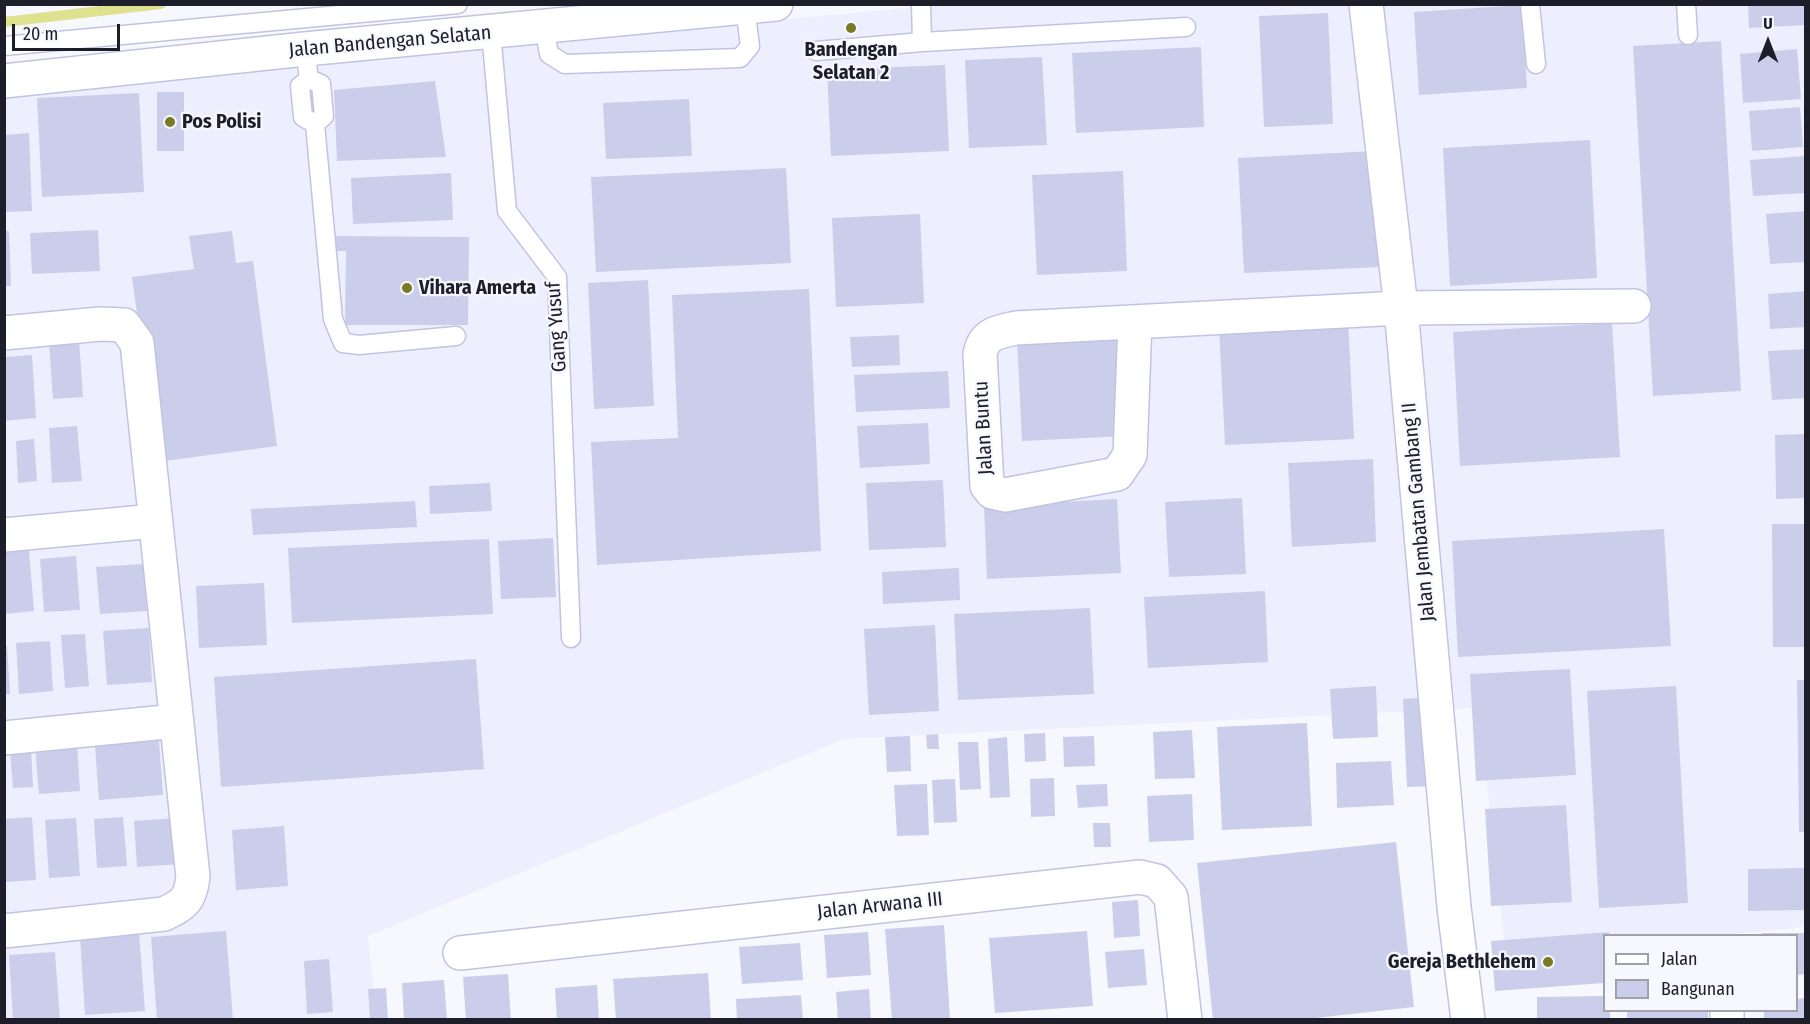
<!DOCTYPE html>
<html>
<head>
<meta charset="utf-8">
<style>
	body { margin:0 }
	#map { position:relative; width:1810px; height:1024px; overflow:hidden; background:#f7f8fe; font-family:"Fira Sans Condensed",sans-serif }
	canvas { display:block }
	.frame { position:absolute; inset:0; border:6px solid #1d1e29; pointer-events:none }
	.legend { position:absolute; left:1603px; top:934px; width:195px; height:78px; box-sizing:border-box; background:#f7f8fe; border:2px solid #a0a1a9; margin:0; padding:8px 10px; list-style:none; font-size:18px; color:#1d1e29 }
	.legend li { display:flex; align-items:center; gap:12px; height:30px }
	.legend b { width:30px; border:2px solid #a0a1a9 }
	.north { position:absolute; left:1738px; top:12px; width:60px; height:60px; -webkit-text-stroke:4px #f7f8fe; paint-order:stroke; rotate:0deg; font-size:16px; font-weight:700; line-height:24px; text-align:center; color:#1d1e29 }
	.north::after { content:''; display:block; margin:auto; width:21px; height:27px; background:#1d1e29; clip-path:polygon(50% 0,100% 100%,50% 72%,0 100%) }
	.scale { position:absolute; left:12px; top:24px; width:108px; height:27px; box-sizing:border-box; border:3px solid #1d1e29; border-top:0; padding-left:8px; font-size:18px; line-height:21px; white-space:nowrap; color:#1d1e29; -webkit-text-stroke:4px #f7f8fe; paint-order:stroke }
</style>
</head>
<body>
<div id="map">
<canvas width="1810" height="1024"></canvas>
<div class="frame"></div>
<ul class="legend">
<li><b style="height:8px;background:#fff"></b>Jalan</li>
<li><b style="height:16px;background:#cbceeb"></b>Bangunan</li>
</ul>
<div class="north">U</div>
<div class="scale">20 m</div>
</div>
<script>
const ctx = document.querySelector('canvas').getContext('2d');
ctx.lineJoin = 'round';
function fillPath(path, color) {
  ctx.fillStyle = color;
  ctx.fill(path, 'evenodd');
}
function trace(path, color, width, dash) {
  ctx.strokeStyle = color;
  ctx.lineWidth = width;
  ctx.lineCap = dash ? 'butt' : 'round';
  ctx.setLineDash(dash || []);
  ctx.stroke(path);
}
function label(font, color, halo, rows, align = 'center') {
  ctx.font = font + ' "Fira Sans Condensed",sans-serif';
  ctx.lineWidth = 4.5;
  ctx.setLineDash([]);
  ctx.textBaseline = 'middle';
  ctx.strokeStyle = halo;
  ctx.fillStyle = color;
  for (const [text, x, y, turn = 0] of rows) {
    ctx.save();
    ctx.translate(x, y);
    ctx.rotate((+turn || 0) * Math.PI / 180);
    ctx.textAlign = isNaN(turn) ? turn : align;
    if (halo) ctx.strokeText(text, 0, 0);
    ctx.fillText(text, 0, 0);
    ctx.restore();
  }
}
const built = new Path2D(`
	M936,5H1805V927L1712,936H1604V945L1506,955L1478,708L844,739L368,936L377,1019L5,1020V93Z`);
const stream = new Path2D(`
	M4,22L161,4`);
const building = new Path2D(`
	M1748,4H1806V25L1749,28Z
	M1522,5L1527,88L1419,95L1414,12Z
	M1328,13L1333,124L1264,127L1259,16Z
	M1721,41L1741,391L1653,396L1633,46Z
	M1201,47L1204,127L1076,133L1072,53Z
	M1797,49L1801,99L1743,103L1740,54Z
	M1042,57L1047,145L969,148L965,60Z
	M945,65L949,151L831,156L827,70Z
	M435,81L446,157L337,161L334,90Z
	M157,92H184V151H157Z
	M139,93L144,192L42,197L37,98Z
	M689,99L692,156L606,159L603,103Z
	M1800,107L1803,147L1752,151L1749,111Z
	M29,133L32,211L4,212V135Z
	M1590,140L1597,278L1450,286L1443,148Z
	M1375,151L1380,267L1244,273L1238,158Z
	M1806,156V193L1753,196L1750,160Z
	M786,168L791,263L596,272L591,177Z
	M1123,171L1127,271L1037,275L1032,175Z
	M451,173L453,220L353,224L351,178Z
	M1806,211V262L1770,264L1766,214Z
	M920,214L924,303L836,307L832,218Z
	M98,230L100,271L32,274L30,233Z
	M4,231H9L11,286H4Z
	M232,231L236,263L253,261L277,446L157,462L132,277L194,269L189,236Z
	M327,236L469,237L468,325H345L346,251H327Z
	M648,280L654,406L594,409L588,283Z
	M809,289L821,551L597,565L591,442L678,438L672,295Z
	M1806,291V327L1770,329L1768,294Z
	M1348,319L1354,439L1225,445L1219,326Z
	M1612,323L1620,457L1460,466L1453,332Z
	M899,335L900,365L852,367L850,337Z
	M1121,335L1126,436L1022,441L1017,340Z
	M79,340L83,397L53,399L49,343Z
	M1806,349V398L1772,400L1768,351Z
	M32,355L36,418L4,421V357Z
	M948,371L950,408L856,412L854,375Z
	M928,423L930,464L860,468L857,426Z
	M77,426L82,481L52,483L49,428Z
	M1806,434V498L1776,499L1775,435Z
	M34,439L37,481L18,483L16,441Z
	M1373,459L1376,542L1292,547L1288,463Z
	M943,480L946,547L869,550L866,483Z
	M490,483L492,511L430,514L429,486Z
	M1242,498L1246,574L1169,577L1165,502Z
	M1117,499L1121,573L987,579L984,506Z
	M415,501L417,527L253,535L251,509Z
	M1772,524H1806V647H1773Z
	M1664,529L1671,646L1458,657L1452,541Z
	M553,538L556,597L501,599L498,541Z
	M489,539L493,614L292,623L288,548Z
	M29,550L34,611L4,614V552Z
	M76,556L80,610L44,612L40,559Z
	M143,564L147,611L100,614L96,567Z
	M959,568L960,600L883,604L882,572Z
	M264,583L267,645L199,648L196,586Z
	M1265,591L1268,662L1148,668L1144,597Z
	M1090,608L1094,694L958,700L954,614Z
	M935,625L939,711L869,715L864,629Z
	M149,628L152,682L107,685L103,631Z
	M85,634L89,686L65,688L61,635Z
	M50,641L53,691L19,694L16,643Z
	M4,646H7L10,694H4Z
	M476,659L484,769L221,787L214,677Z
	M1570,669L1576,775L1476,781L1470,674Z
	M1797,680H1806V832H1799Z
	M1376,686L1378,737L1333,739L1330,689Z
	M1676,686L1688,903L1599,908L1587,691Z
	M1433,697L1437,786L1407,787L1403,699Z
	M1307,723L1312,826L1222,830L1217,727Z
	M158,728L163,795L99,800L94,733Z
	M1192,730L1195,778L1155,779L1153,732Z
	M1045,733L1046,761L1025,762L1024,734Z
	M938,734L939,749H927L926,735Z
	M910,736L911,771L887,772L885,737Z
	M1094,736L1095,766L1064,767L1063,737Z
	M1007,737L1010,797L990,798L988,739Z
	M958,742H978L981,789L960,790Z
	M77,743L80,791L39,794L35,746Z
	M31,749L33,787L13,788L10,751Z
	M1391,761L1394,805L1337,808L1336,763Z
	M1054,778L1055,816L1031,817L1030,779Z
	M955,779L957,822L934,823L932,780Z
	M927,784L929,835L897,836L894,785Z
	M1107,784L1108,806L1078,808L1076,785Z
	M1192,794L1194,840L1149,842L1147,796Z
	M1566,805L1572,902L1491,906L1485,809Z
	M32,817L36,880L4,882V819Z
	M123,817L127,866L97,868L94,819Z
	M76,818L80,876L49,878L45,820Z
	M178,818L181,864L137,867L134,821Z
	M1093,823H1110L1111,847H1094Z
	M284,826L288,886L236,890L232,830Z
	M1396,842L1414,1007L1298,1020H1213L1197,863Z
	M1806,868V910L1748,911V869Z
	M1138,900L1140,936L1114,938L1112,902Z
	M944,925L950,1018L892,1020L885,929Z
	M226,931L233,1020H157L151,937Z
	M1087,931L1093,1006L995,1013L989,938Z
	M139,932L145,1011L85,1015L80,937Z
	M868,932L871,975L827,978L824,935Z
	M1609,932L1610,936H1604V983L1495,991L1491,941Z
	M1762,933H1806V974L1796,975V936H1762Z
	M800,943L803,980L742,984L739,947Z
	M1144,949L1147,985L1108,988L1105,952Z
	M55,952L60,1020H13L9,955Z
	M329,959L333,1012L307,1014L304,961Z
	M708,973L711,1020H616L613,979Z
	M508,974L511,1020H466L463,977Z
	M444,980L447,1020H404L402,983Z
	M597,985L599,1020H557L555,988Z
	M386,988L388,1020H370L368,989Z
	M869,989L871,1020H838L836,992Z
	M801,995L803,1020H737L736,999Z
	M1604,996V1010H1610V1020H1537V997Z
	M1806,998V1020H1764V1010H1796V999Z
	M1627,1010H1708V1020H1627Z`);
const lane = new Path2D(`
	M921,4L922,42
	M1530,4L1536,64
	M1686,4L1688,35
	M544,27L549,54L565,64L740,58L750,46L745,7
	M491,32L507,211L557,277L571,638
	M4,46L458,4
	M305,49L309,79L300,86L303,117L315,124L324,116L321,84L309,79
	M816,51L922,42L1186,27
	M315,124L333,319L343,343L359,345L456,336`);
const street = new Path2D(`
	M1366,4L1401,308L1454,907L1468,1020
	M1135,322L1130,455L1117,474L1005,495L992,492L987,486L980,354C984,333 998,332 1016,328L1401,308L1634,306
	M4,333L100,324L124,325L137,343L193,877C190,900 185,904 164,914L4,931
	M4,535L155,521
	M4,738L176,721
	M460,953L1140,877L1157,881L1171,897L1185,1020
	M1727,1010V1020`);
const secondary = new Path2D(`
	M4,81L305,49L776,4`);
const markers = [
	[851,28,6,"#797a22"],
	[170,122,6,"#797a22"],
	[407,288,6,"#797a22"],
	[1548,962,6,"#797a22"]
];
const streetNames = [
	["Jalan Bandengan Selatan",390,42,-5],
	["Gang Yusuf",557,327,-94],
	["Jalan Buntu",984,428,-93],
	["Jalan Jembatan Gambang II",1419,512,-95],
	["Jalan Arwana III",880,906,-6]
];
const poiNames = [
	["Bandengan",851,50,"center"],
	["Selatan 2",851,73,"center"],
	["Pos Polisi",182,122],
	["Vihara Amerta",419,288],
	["Gereja Bethlehem",1536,962,"right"]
];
fillPath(built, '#edeffe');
trace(stream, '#dee18d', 10);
fillPath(building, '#cbceeb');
trace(lane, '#c1c4e1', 21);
trace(street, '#c1c4e1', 36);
trace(secondary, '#c1c4e1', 36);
trace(lane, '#fff', 18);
trace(street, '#fff', 33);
trace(secondary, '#fff', 33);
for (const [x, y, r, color] of markers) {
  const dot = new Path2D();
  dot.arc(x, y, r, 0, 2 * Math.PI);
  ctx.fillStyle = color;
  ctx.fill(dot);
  trace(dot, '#f7f8fe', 2);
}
label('20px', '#1d1e29', '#f7f8fe', streetNames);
label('bold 20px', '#1d1e29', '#f7f8fe', poiNames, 'left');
</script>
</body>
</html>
